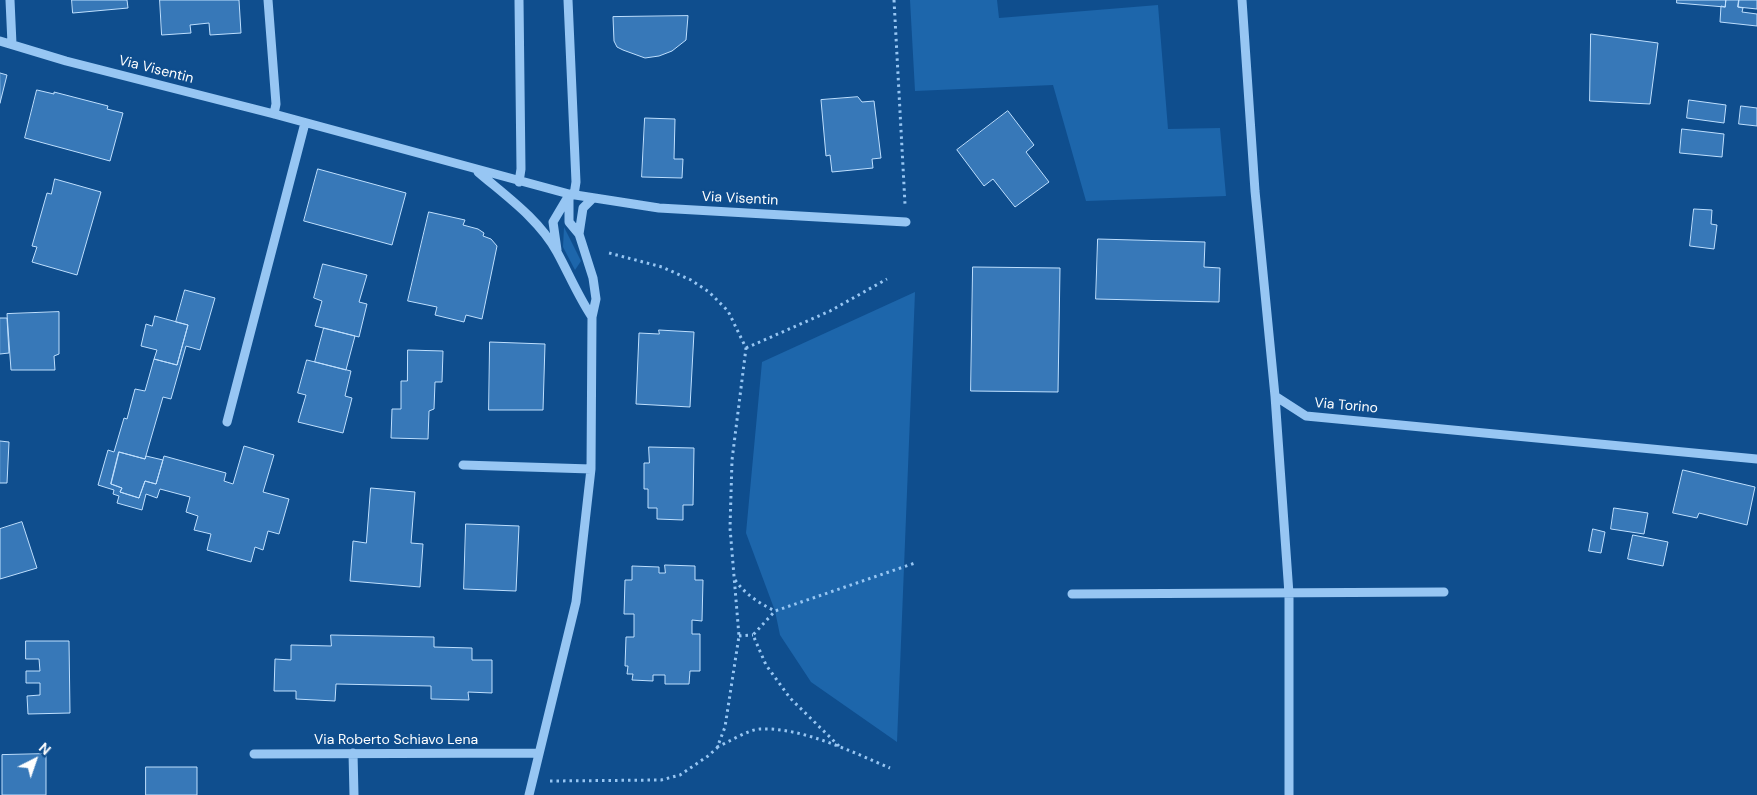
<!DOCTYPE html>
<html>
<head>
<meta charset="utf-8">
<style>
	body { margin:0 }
	#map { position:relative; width:1757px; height:795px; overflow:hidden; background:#0f4e8e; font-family:"DM Sans",sans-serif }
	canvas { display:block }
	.north { position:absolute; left:10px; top:735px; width:50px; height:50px; -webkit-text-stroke:4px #0f4e8e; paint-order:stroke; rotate:41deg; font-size:14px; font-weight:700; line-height:20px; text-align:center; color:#fff }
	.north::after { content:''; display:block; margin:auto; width:18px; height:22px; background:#fff; clip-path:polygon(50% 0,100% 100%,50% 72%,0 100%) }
</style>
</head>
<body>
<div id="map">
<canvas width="1757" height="795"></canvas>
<div class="north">N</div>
</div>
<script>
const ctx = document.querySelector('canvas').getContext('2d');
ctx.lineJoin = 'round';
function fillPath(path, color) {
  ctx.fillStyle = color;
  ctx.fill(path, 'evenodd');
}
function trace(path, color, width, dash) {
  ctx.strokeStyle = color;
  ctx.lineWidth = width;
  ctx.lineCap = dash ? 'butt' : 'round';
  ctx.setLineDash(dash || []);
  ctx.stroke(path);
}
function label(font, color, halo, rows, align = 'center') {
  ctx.font = font + ' "DM Sans",sans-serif';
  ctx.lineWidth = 4.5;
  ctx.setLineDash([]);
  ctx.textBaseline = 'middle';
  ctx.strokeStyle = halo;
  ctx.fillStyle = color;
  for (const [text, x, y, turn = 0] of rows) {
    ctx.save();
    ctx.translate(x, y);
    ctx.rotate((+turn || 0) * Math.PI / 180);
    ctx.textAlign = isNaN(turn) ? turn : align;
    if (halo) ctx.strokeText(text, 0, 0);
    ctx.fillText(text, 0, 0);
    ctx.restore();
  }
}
const green = new Path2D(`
	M910,0H997L999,18L1158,5L1168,129L1220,128L1226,196L1086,201L1053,85L915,91Z
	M564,227L581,261L575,270L563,247Z
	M915,292L897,742L811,682L780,635L775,611L746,533L762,362Z`);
const building = new Path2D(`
	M72,0H127L128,8L73,13Z
	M160,0H239L241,33L210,35L209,23L190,25L191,33L162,35Z
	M1677,0H1726L1725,7L1677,3Z
	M1726,0H1739L1738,7L1743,8L1742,12L1757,14V26L1720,22L1721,6L1725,7Z
	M1739,0H1757V9L1738,7Z
	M688,16L686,40L672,51L659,56L645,58L623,50L617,47L614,41L613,17Z
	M1591,34L1658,43L1650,104L1590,101Z
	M0,73L7,75L0,103Z
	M37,90L54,94V92L108,106L107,109L123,113L110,161L25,138Z
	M858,97L862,102L874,101L881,158L872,159L873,168L832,172L830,155L826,156L821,100Z
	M1689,100L1726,105L1724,123L1687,118Z
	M1741,106L1757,108V126L1739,124Z
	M1008,111L1034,145L1026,152L1049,182L1015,207L993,179L984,186L957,150Z
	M645,118L675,119L674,159H683L682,178L642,177Z
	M1682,129L1724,134L1722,157L1680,153Z
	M318,169L406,193L392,245L304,221Z
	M55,179L101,192L77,275L32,262L37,247L32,246L47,193L51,194Z
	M1694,209L1712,210L1711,224L1717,225L1714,249L1690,246Z
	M429,212L465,220L463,225L478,229L484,233L483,236L491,239L497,246L482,319L466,315L464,322L435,315L437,307L408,301Z
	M1098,239L1205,242L1204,267L1220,268L1219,302L1096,299Z
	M323,264L367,275L359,302L367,304L359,337L315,326L322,301L314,298Z
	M973,267L1060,268L1058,392L971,391Z
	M185,290L215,298L200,350L186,346L171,399L163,397L145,459L119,452L111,484L122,488L120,492L139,498L145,481L156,484L164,456L226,473L224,481L233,484L244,446L274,455L263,492L289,499L279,534L268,531L263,550L255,547L251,562L207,550L211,534L194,530L198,516L186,512L190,497L160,489L157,498L146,494L142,510L117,503L119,496L113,494L114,490L98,485L108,450L114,452L124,418L127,419L135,389L145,391L154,359L177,365L188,325L176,322Z
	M59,312V354L54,356L55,370H11L7,314Z
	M155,316L188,325L177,365L154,359L157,350L141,346L146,324L152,326Z
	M0,318H7L9,353L0,354Z
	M324,328L355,336L346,370L315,362Z
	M659,330L694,332L690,407L636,404L639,333L659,334Z
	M490,342L545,344L543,410H489Z
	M408,350L443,351L442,382H435L434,409L429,411L428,439L391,438L392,409H401V381H407Z
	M307,360L351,371L345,396L352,398L343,433L298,422L306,395L298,393Z
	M0,441L9,442L7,483H0Z
	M649,447L694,448L693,505H683V520L657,519V508H648V489H644V463H649Z
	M119,452L145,459L146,456L163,460L156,484L145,481L139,498L120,492L122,488L111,484Z
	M1683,470L1755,487L1747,525L1699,513L1697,518L1673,513Z
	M371,488L415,492L411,543L423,544L420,587L350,581L353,541L366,543Z
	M1614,508L1648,513L1644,534L1611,529Z
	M22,522L37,568L0,579V529Z
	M466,524L519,526L516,591L464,589Z
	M1593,529L1605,532L1601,553L1589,551Z
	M1633,535L1668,542L1663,566L1628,559Z
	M665,565L695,566V580H703L702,621L692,620V634H700V671H690L689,684H665V675H653V681L632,680L633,674H627L628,666H625L626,637H634V614H624L625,580H632V566L659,567V573H665Z
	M331,635L434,637V647L472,648V660H492V693L468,692L469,700L431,699V686L336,684L335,701L296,699V691H274L275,659L291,660V645L331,646Z
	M26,641H69L70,713L28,714L27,696L40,695V683H26V671H40L39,659H26Z
	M46,754V795H2V755Z
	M146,767H197V795H146Z`);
const path = new Path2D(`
	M894,0L905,204
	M746,348L830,311L887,279
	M735,580C746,595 759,603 775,611
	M739,636L753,635
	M839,746L790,698L766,665L753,635L775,611L915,563
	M717,747C729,742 747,730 760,729C802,727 852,752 890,768
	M550,781L661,780L680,775L708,756L717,748L725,727L739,636L730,528L732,460L746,348L728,311L709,292L691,280L662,267L609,253`);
const minor = new Path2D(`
	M10,0L12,44
	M268,0L276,104L274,114
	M519,0L521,169L519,182
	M568,0L576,182L574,195
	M1242,0L1255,191L1275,396L1289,594V795
	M0,41L66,61L274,114L569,194L659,208L906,222
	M478,172C506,196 539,219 557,252C569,274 578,296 592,317
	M579,234L583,208L592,199
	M557,250L553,222L569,195
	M1275,396L1306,416L1757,459
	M227,422L305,123
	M463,465L591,469
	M1072,594L1444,592
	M353,753L354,795
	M254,754L539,753
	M529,795L576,602L591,469L592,317L596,299L593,278L579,234L569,222V194`);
const streetNames = [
	["Via Visentin",156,70,14],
	["Via Visentin",740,199,3],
	["Via Torino",1346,406,5],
	["Via Roberto Schiavo Lena",396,740]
];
fillPath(green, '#1d66ab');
fillPath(building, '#3778b8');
trace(building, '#bedffe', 1);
trace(path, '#97c6f3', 3, [2.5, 4]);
trace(minor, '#97c6f3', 9);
label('14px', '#fff', '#0f4e8e', streetNames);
</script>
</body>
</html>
